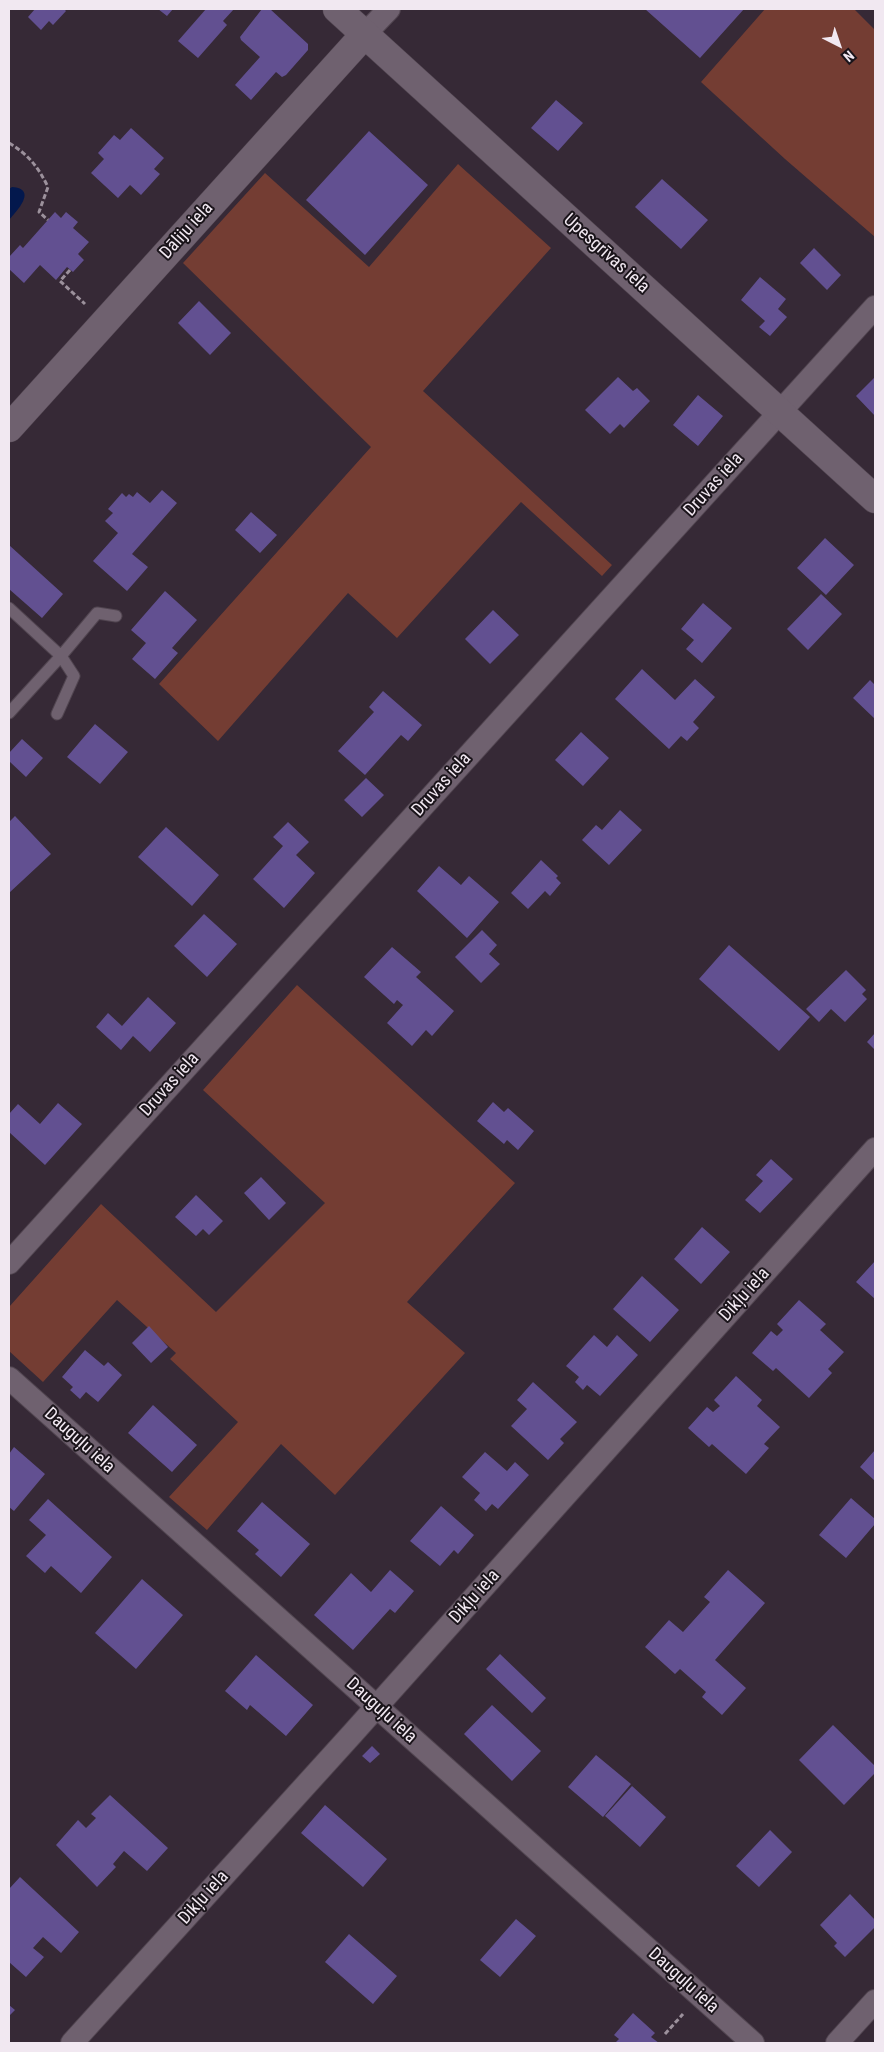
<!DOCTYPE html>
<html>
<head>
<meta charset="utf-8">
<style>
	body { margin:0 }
	#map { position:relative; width:884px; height:2052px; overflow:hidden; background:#362936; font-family:"Roboto Condensed",sans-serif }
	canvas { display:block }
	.frame { position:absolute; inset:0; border:10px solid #f1e8f1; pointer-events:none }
	.north { position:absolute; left:814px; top:20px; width:50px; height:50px; -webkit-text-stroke:4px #1a141a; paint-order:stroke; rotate:139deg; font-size:14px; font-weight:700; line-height:20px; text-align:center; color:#f1e8f1 }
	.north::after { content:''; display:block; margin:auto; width:18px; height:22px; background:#f1e8f1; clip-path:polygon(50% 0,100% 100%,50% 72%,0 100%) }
</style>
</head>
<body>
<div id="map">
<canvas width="884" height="2052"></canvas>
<div class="frame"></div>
<div class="north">N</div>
</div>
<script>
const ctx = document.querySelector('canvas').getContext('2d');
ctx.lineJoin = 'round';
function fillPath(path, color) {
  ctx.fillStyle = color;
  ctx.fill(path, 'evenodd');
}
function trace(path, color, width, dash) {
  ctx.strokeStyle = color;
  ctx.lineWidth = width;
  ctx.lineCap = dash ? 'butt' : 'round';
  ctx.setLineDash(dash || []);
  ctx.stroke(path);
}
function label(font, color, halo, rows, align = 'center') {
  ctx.font = font + ' "Roboto Condensed",sans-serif';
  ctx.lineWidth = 4;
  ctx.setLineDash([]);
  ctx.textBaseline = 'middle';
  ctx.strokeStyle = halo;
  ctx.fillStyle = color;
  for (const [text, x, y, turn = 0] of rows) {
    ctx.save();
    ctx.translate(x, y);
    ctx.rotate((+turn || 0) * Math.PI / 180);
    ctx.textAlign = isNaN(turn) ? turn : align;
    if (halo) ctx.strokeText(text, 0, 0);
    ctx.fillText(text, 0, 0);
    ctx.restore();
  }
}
const green = new Path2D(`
	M765,9H854L875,30V237L785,159L701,82Z
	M458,164L551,248L423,391L612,565L602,576L521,502L397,638L348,593L218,741L159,684L371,447L183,263L265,173L369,267Z
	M297,985L515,1183L407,1302L465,1353L335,1495L281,1444L207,1530L169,1497L238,1422L170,1359L176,1353L117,1300L43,1382L9,1351V1307L101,1204L216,1312L325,1203L203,1090Z`);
const water = new Path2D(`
	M12,187C38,189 17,211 9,220V189Z`);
const building = new Path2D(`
	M35,9H64L66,11L53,25L49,21L41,30L28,17Z
	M158,9H173L167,16Z
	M206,9H234L223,21L227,25L198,58L178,41Z
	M262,9H270L308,44V50L286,75L282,77L276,72L251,100L235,85L260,57L241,40L240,37Z
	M645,9H744L700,58Z
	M556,100L583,123L558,151L531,128Z
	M131,128L164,158L154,169L160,174L141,195L130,185L118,198L91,173L104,159L98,153L114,135L120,140Z
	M369,131L428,185L365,255L306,200Z
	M662,179L708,220L681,249L635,207Z
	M55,212L61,218L66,212L78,222L73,228L89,242L78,254L84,260L73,272L67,267L56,280L40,265L24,283L9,269V257L20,245L23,248Z
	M814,248L841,275L827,290L800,263Z
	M760,277L786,299L778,309L787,317L770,336L759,327L765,321L741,300Z
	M199,301L231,333L210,355L178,323Z
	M618,377L633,391L637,388L650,401L624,428L620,424L610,434L585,410Z
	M875,377V416L856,396Z
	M698,395L723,416L698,446L673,425Z
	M162,490L177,503L132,554L148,567L127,591L93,561L118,533L105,521L113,513L108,509L122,493L126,497L129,494L133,497L137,492L150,503Z
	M251,512L277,535L260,553L235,530Z
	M825,538L854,565L826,595L797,568Z
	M9,545L63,594L42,618L9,589Z
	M165,591L197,620L172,648L178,653L155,679L132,659L146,643L131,630Z
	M821,594L842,614L808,650L787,629Z
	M703,603L732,628L702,663L686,649L694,640L681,629Z
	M493,610L519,635L490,664L465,639Z
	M642,669L675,700L695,679L715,697L693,722L699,728L687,741L681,736L669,749L615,699Z
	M870,680L875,685V719L853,698Z
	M383,691L422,725L408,741L401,735L365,775L338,751L374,712L369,707Z
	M95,724L128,752L100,784L67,757Z
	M581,732L609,758L583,786L555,760Z
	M22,739L43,758L26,777L9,761V753Z
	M366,778L384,795L362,817L344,800Z
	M620,810L642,830L609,865L582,840L596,825L602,830Z
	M15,816L51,854L9,893V822Z
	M288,822L309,842L296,855L315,873L284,908L253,879L283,846L273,837Z
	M166,827L219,875L192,906L138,857Z
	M541,860L558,876L556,878L561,883L550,896L545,891L528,909L511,893Z
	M439,866L461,885L469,876L499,902L467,938L417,891Z
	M204,914L237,944L207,977L174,946Z
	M482,930L497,945L489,954L500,964L481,983L455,957Z
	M729,945L810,1017L779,1051L699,979Z
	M392,947L421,972L416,977L454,1011L432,1036L426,1030L412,1046L387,1023L403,1005L397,1000L394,1004L364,977Z
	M846,970L866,990L862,994L867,999L845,1022L831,1009L819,1022L806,1009Z
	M148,997L176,1023L150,1052L133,1036L121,1050L96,1027L108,1013L122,1026Z
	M875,1033V1050L867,1042Z
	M493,1102L504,1112L508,1108L534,1131L518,1150L507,1140L504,1144L477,1121Z
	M58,1103L82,1124L45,1165L9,1132V1114L18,1104L40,1124Z
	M771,1159L793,1179L760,1213L745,1200L763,1181L756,1175Z
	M261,1177L286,1203L269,1220L244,1193Z
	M196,1195L223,1221L209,1235L203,1229L196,1236L175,1217Z
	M702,1227L730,1252L701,1284L674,1259Z
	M875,1261V1299L856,1282Z
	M642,1276L679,1310L650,1342L613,1309Z
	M799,1300L826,1324L820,1330L844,1352L828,1369L832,1373L809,1398L776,1368L773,1371L752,1353L771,1331L777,1336L783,1330L777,1324Z
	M149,1326L168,1347L151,1363L132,1343Z
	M594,1335L607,1347L617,1335L638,1355L600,1396L587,1385L583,1390L575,1382L579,1377L566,1366Z
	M85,1350L104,1366L108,1362L122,1375L98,1402L86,1392L80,1399L70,1390L73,1387L62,1377Z
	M736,1376L762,1400L757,1406L780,1427L764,1444L769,1448L746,1474L712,1444L709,1447L688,1428L707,1407L713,1412L720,1406L714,1400Z
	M533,1382L577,1422L560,1439L564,1443L548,1460L511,1426L527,1409L517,1400Z
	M153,1405L197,1445L172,1472L128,1433Z
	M14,1447L45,1474L14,1511L9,1507V1454Z
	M875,1450V1481L860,1467Z
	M485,1452L507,1471L515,1462L529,1475L498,1509L492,1504L486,1511L474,1500L480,1493L462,1477Z
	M851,1498L875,1519V1524L846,1558L819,1535Z
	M48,1499L112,1557L81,1593L51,1566L45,1573L26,1556L46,1535L29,1520Z
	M262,1502L310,1544L281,1577L255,1554L259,1550L237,1531Z
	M441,1506L474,1535L458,1554L454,1550L440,1566L410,1541Z
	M390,1570L414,1591L395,1613L390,1609L353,1650L314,1615L351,1573L371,1592Z
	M728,1570L765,1603L715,1660L746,1688L722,1715L702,1697L706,1692L680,1669L675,1674L645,1647L669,1620L683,1632L710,1602L704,1597Z
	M142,1579L183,1615L136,1669L95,1633Z
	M500,1654L546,1698L532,1713L486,1669Z
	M256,1655L313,1705L286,1736L250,1705L247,1710L225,1691Z
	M492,1705L541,1751L512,1781L464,1734Z
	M833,1725L875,1766V1773L844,1805L799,1760Z
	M372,1746L380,1754L370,1763L362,1756Z
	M596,1755L631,1784L603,1817L568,1787Z
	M632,1786L666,1817L640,1847L605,1816Z
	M110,1795L168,1848L147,1871L124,1851L113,1864L116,1867L97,1887L56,1845L78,1820L86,1828L96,1818L91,1814Z
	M325,1805L387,1859L363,1887L301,1833Z
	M770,1830L792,1852L759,1887L736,1866Z
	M20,1877L79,1932L61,1953L43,1937L33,1948L44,1957L26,1977L9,1962V1889Z
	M850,1894L875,1920V1927L845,1957L834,1946L837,1943L820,1925Z
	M516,1919L536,1936L500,1977L480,1960Z
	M349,1934L397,1976L373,2004L325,1962Z
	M9,2005L15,2010L9,2016Z
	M633,2013L655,2033L651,2037L659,2043H615L619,2039L614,2035Z`);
const path = new Path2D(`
	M9,143C29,155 38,167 48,187L39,212L48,220
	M70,270L60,281L85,304
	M665,2034L683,2014`);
const service = new Path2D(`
	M9,608L61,656L9,713
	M57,714L74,676L61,656L97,613L116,616`);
const minor = new Path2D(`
	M365,34L389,9
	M9,1263L875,307
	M9,1378L753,2043
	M72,2043L353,1733L875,1149
	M837,2043L875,2001`);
const tertiary = new Path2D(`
	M337,9L875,499
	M9,428L365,34`);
const streetNames = [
	["Dāliju iela",187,231,-48],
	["Upesgrīvas iela",606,254,42],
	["Druvas iela",714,485,-48],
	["Druvas iela",442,785,-48],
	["Druvas iela",170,1085,-48],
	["Dikļu iela",745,1295,-48],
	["Dauguļu iela",79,1441,42],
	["Dikļu iela",475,1597,-48],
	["Dauguļu iela",381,1711,42],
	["Dikļu iela",204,1898,-48],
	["Dauguļu iela",683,1981,42]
];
fillPath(green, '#743d33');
fillPath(water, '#03184d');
fillPath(building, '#625091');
trace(service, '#514550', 13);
trace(minor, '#514550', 24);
trace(tertiary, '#514550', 29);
trace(path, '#9c919c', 3, [5, 2.5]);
trace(service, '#6f616f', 11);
trace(minor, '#6f616f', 22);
trace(tertiary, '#6f616f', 28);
label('18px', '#f1e8f1', '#1a141a', streetNames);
</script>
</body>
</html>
